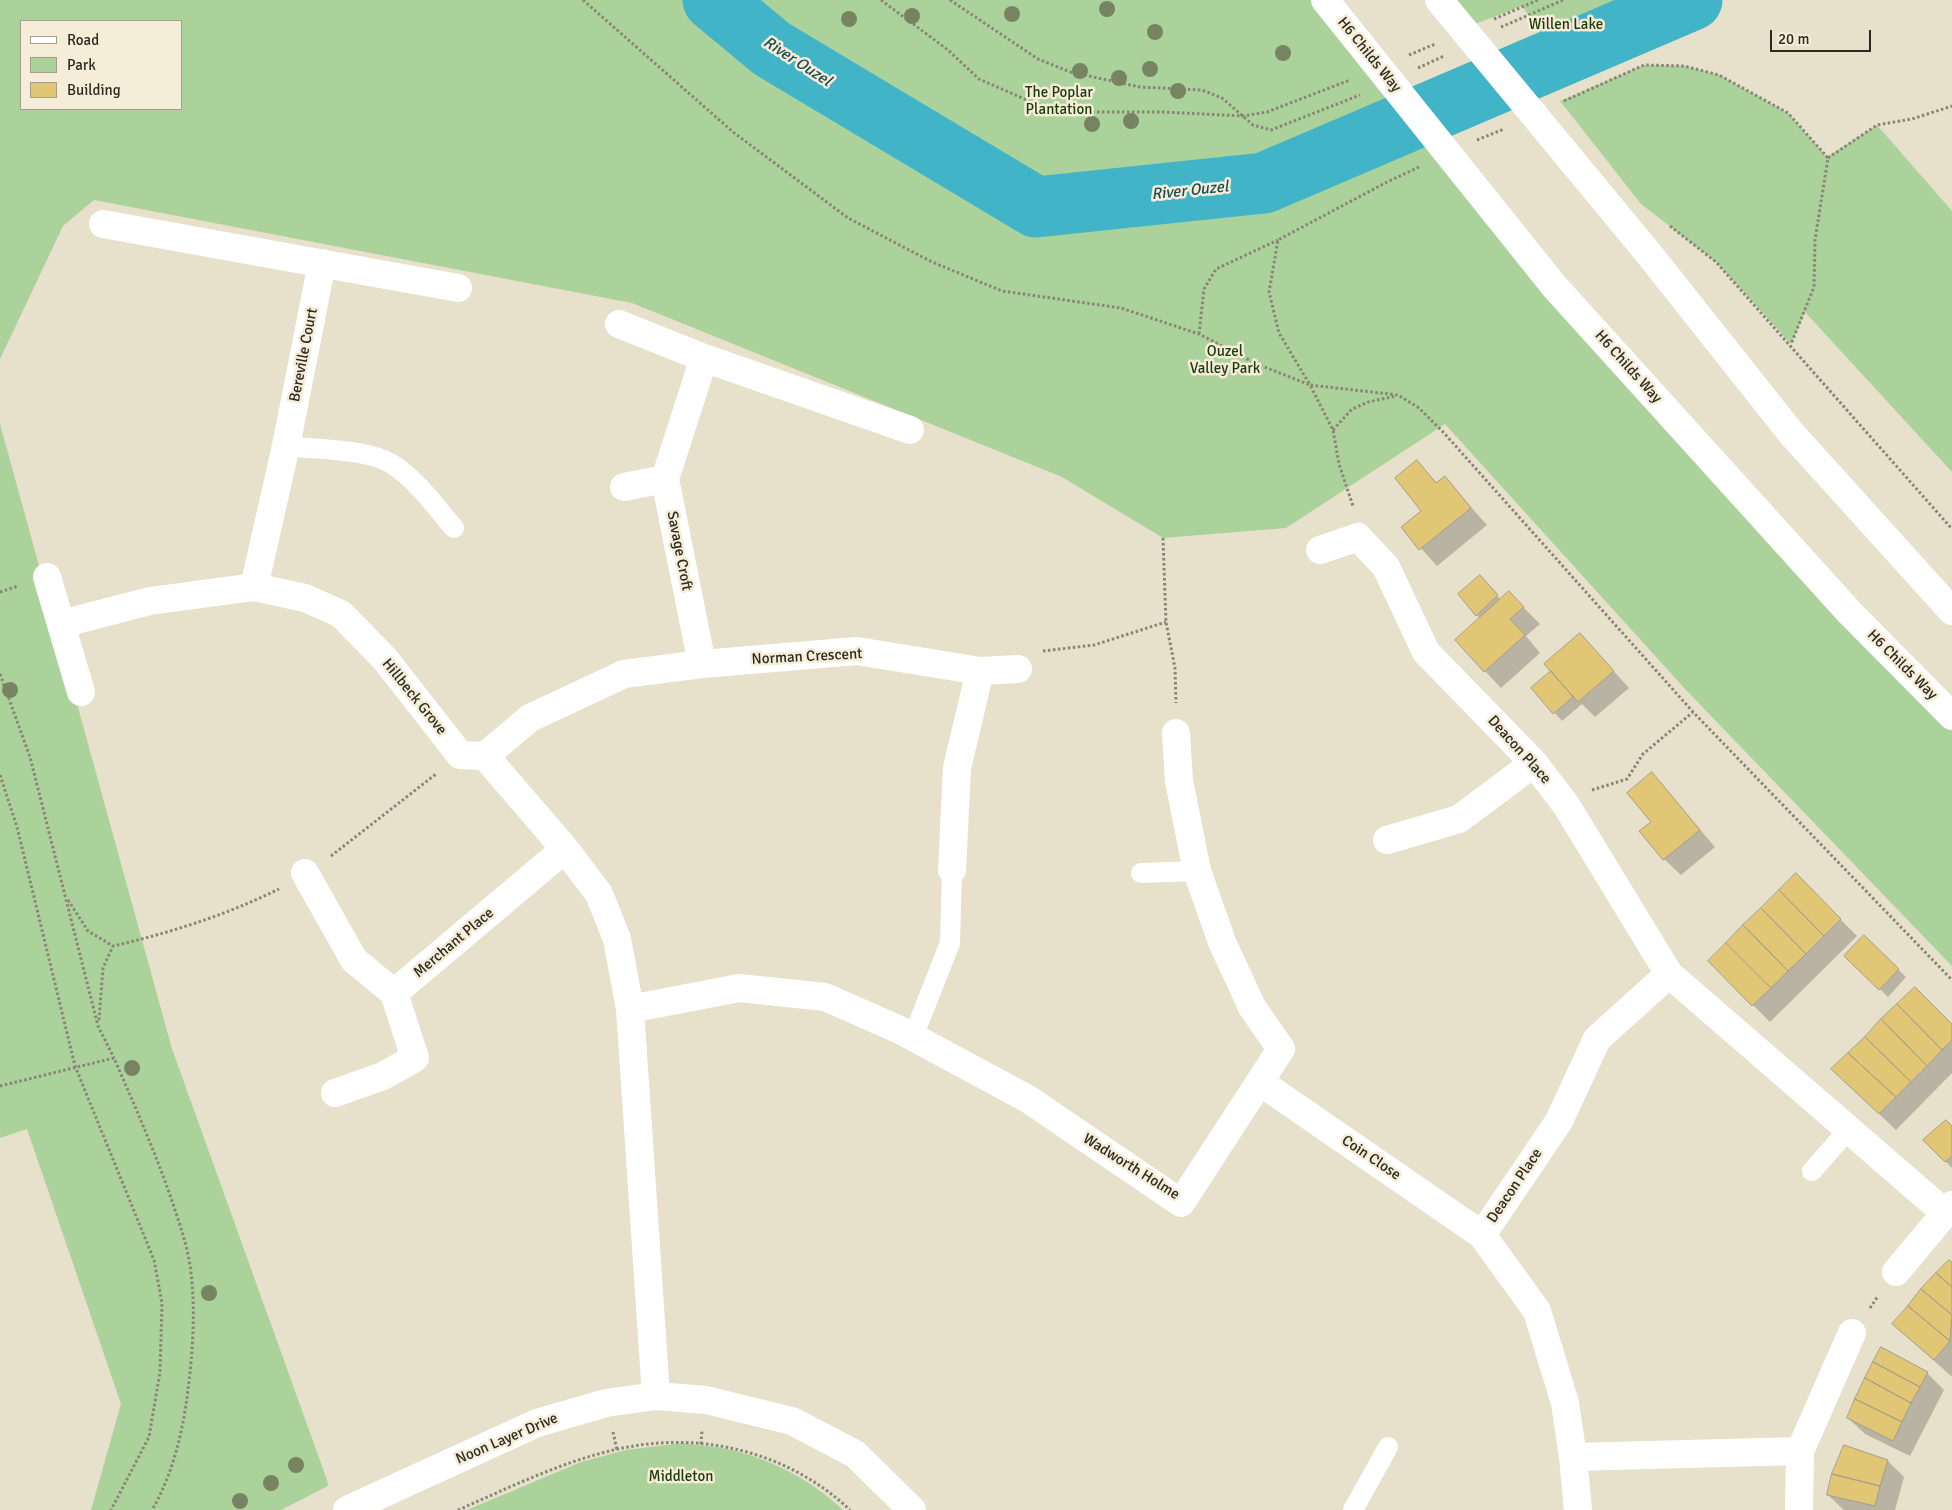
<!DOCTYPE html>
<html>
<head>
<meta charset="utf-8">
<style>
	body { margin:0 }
	#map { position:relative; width:1952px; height:1510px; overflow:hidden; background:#e7e0cb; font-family:Signika,sans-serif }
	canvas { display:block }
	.legend { position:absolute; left:20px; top:20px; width:162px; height:90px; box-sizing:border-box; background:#f5edd8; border:1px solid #a59f8f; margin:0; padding:6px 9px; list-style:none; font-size:15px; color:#2c2921 }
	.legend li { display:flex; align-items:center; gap:10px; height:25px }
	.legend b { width:25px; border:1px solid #a59f8f }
	.scale { position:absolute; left:1770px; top:30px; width:101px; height:22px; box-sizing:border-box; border:2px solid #2c2921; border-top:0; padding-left:6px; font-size:15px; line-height:18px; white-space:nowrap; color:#2c2921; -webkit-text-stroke:4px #f5edd8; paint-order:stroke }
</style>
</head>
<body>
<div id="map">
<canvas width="1952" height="1510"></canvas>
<ul class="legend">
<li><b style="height:6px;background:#fff"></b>Road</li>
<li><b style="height:14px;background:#abd29b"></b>Park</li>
<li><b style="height:14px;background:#e1c675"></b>Building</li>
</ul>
<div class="scale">20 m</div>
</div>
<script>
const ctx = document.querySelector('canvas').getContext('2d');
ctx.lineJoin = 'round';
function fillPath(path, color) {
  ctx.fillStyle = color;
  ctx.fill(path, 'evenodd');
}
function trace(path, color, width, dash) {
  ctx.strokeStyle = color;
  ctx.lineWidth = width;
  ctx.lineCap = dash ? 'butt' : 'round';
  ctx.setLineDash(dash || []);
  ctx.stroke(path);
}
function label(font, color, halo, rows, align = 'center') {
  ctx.font = font + ' Signika,sans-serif';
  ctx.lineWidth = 5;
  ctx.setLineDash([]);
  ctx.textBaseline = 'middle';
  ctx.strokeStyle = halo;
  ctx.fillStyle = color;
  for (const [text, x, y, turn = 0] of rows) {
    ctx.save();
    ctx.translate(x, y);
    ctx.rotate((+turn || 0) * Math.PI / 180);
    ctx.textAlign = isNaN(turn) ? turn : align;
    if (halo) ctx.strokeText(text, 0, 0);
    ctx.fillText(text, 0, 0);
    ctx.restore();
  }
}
const green = new Path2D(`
	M0,0H1325L1419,117L1952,716V966L1686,690L1445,424L1286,528L1163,538L1062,477L632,303L94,200L63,226L0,359ZM21,21H181V109H21Z
	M1439,0H1692L1557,58L1522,6L1462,29Z
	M1644,65L1684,66L1719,75L1788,113L1827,157L1877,125L1952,211V472L1805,312L1791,344L1716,262L1641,204L1560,101Z
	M0,424L172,1049L327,1480L328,1486L281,1510H91L121,1404L27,1129L0,1138Z
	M682,1443C700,1446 721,1446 739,1452C777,1462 815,1483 843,1510H467L581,1462L626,1450Z`);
const shadow = new Path2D(`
	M1417,462L1438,484L1445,478L1487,525L1437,566L1402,527L1423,511Z
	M1488,585L1501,600L1509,593L1540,624L1526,636L1540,653L1501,688L1456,640L1480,619L1477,615Z
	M1580,634L1629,688L1595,717L1582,704L1562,721L1533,688L1552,671Z
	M1652,774L1715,847L1681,875L1664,859Z
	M1796,875L1857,936L1770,1022L1709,961Z
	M1864,936L1906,977L1888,997L1846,956Z
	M1952,1026V1073L1896,1130L1849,1085Z
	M1952,1128V1168L1925,1140Z
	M1952,1264V1375L1951,1376L1893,1324Z
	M1927,1373L1944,1390L1910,1456L1865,1434L1848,1418Z
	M1844,1447L1888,1461L1904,1477L1895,1510H1844L1828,1495Z`);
const river = new Path2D(`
	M713,0L772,49L1036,207L1264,183L1692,0`);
const building = new Path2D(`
	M1417,460L1436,483L1445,476L1471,508L1419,550L1401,527L1421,511L1395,478Z
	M1480,575L1498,595L1476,616L1458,594Z
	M1509,591L1524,607L1510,619L1525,635L1484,672L1455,640Z
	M1580,633L1614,671L1578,702L1544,664Z
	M1551,671L1573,697L1553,714L1531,688Z
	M1652,772L1700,830L1663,860L1639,831L1651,822L1627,793Z
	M1796,873L1841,919L1824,936L1779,890Z
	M1779,890L1824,936L1806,954L1761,908Z
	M1761,908L1806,954L1788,971L1743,925Z
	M1743,925L1788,971L1771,988L1726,943Z
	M1864,935L1899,969L1879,990L1844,956Z
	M1726,943L1771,988L1752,1006L1708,961Z
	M1915,987L1952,1024V1040L1942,1050L1897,1004Z
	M1897,1004L1942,1050L1927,1066L1881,1019Z
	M1881,1019L1927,1066L1911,1082L1865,1037Z
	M1865,1037L1911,1082L1896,1097L1848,1053Z
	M1848,1053L1896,1097L1879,1114L1831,1069Z
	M1946,1120L1952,1126V1156L1945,1162L1923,1140Z
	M1949,1260L1952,1262V1287L1936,1273Z
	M1936,1273L1952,1287V1315L1921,1289Z
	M1921,1289L1952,1315L1950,1341L1908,1306Z
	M1908,1306L1950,1341L1934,1360L1892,1324Z
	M1881,1347L1928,1372L1920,1387L1873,1362Z
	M1873,1362L1920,1387L1911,1403L1865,1378Z
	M1865,1378L1911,1403L1902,1422L1855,1399Z
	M1855,1399L1902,1422L1893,1441L1847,1418Z
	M1844,1445L1888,1460L1880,1486L1832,1474Z
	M1832,1474L1880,1486L1875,1506L1827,1495Z`);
const path = new Path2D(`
	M583,0L733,132L848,218L932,262L1002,291L1121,308L1199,334L1257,364L1310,385L1333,430L1339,464L1353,506
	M881,0L948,50L979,79L1038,105L1090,112H1164L1243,116L1267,112L1350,80
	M950,0L1038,59L1070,72L1140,87L1202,90L1222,98L1253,125L1271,130L1360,95
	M1494,19L1538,0
	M1501,27L1563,0
	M1409,55L1435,44
	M1418,68L1444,56
	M1564,101L1644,65L1684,66L1719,75L1788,113L1828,158L1815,240L1814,287L1791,344
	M1477,140L1504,129
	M1828,158L1877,125L1912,119L1952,106
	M1419,167L1387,182L1278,240L1269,292L1279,333L1310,385L1398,395L1419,408L1444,433L1693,712L1952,980
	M1670,226L1716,262L1952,529
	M1199,334L1204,289L1216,269L1278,240
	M1333,430L1352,409L1368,402L1396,396
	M1163,538L1166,622L1175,668L1176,703
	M0,592L18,586
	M1043,651L1094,645L1166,622
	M0,674L30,757L98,1026L114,1058
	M0,775L17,827L75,1066L154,1260L162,1303L160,1372L149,1437L111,1510
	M1592,790L1627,779L1643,754L1693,712
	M331,856L436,774
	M68,900L88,931L113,946C170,933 226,915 279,889
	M99,1020L103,968L113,946
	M0,1086L114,1058C136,1109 158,1158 175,1210C181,1228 187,1246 190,1265C196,1306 193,1349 188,1390C183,1431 173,1474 152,1510
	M1870,1308L1878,1296
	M613,1432L617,1450
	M701,1444L702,1430
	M458,1510C513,1486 569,1458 628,1447C707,1432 791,1454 850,1510`);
const lane = new Path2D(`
	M286,446C317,450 365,448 392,464C417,480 435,506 454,528
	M1141,873L1197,871
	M913,1037L950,943L952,870
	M1812,1171L1849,1129
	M1353,1510L1388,1447`);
const street = new Path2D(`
	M103,224L458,288
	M619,324L704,358L665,479
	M704,358L910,430
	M624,487L665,479L702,664
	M1320,550L1358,537L1386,567L1426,652L1534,763L1566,805L1669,974L1945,1213
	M47,577L81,692
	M254,587L286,446L322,263
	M61,624L150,601L254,587L305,598L341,614L385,659L460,755L485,756L565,849L599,894L617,939L630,1009L656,1396
	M980,671L1018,669
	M485,756L530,718L624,674L702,664L857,651L980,671L957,768L952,870
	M1387,840L1459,819L1534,763
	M305,873L354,960L394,993
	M630,1009L739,988L825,997L900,1030L1028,1099L1181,1203L1281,1049L1252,1007L1222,942L1197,871L1179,781L1176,733
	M1260,1082L1482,1235L1537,1311L1565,1403L1573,1457L1578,1510
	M335,1093L383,1076L415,1058L394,993L565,849
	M1482,1235L1559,1121L1597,1039L1669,974
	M1896,1272L1952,1205
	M1573,1457L1800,1451
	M347,1510L537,1423L606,1403L656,1396L706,1400L792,1421L855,1454L912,1510
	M1799,1510L1800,1451L1852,1333`);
const secondary = new Path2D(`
	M1325,0L1554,286L1850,613L1952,716
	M1439,0L1649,254L1791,433L1952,611`);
const trees = [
	[1107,9],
	[1012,14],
	[912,16],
	[849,19],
	[1155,32],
	[1283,53],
	[1150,69],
	[1080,71],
	[1119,78],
	[1178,91],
	[1131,121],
	[1092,124],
	[10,690],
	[132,1068],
	[209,1293],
	[296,1465],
	[271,1483],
	[240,1501]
];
const parkNames = [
	["Willen Lake",1566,25],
	["The Poplar",1059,93],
	["Plantation",1059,110],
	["Ouzel",1225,352],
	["Valley Park",1225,369],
	["Middleton",681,1477]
];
const streetNames = [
	["H6 Childs Way",1369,55,51],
	["Bereville Court",304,355,-79],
	["H6 Childs Way",1628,367,48],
	["Savage Croft",679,551,79],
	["Norman Crescent",807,657,-3],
	["H6 Childs Way",1902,665,45],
	["Hillbeck Grove",414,697,51],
	["Deacon Place",1519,750,48],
	["Merchant Place",454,943,-40],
	["Coin Close",1371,1158,34],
	["Wadworth Holme",1131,1167,32],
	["Deacon Place",1515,1186,-56],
	["Noon Layer Drive",507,1439,-23]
];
const waterNames = [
	["River Ouzel",797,62,33],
	["River Ouzel",1190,191,-6]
];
fillPath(green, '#abd29b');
fillPath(shadow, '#0003');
trace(river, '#41b4c7', 61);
fillPath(building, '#e1c675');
trace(building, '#a49d89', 1);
trace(path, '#898476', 3, [2.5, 2.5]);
trace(lane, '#fff', 20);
trace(street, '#fff', 28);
trace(secondary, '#fff', 28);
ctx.fillStyle = '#778461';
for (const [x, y] of trees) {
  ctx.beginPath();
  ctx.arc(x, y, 8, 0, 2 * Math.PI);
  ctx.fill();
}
label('15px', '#1b390b', '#f5edd8', parkNames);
label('15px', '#2c2921', '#f5edd8', streetNames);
label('italic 16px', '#1a4c54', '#f5edd8', waterNames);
</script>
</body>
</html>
